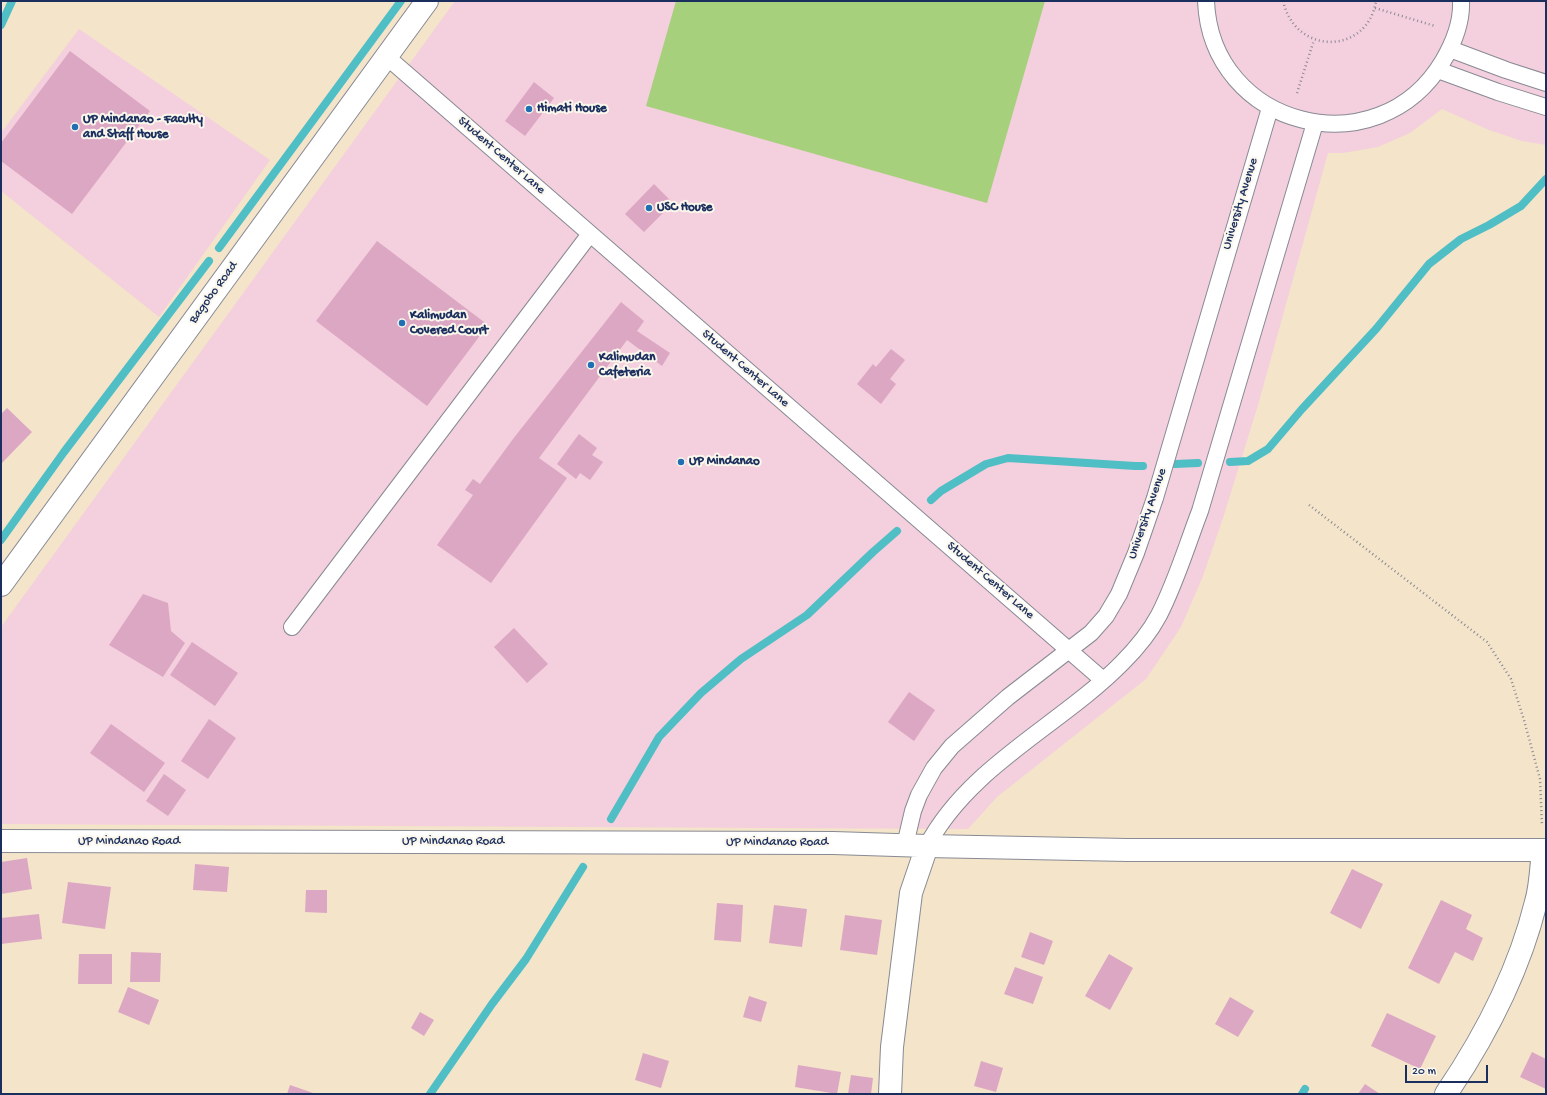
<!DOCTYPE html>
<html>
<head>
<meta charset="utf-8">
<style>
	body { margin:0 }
	#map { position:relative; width:1547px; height:1095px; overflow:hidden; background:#f4e4ca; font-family:"Gochi Hand",sans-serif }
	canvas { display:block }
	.frame { position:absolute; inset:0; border:2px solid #1b2f5e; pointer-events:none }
	.scale { position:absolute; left:1405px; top:1065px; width:83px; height:18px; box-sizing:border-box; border:2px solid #1b2f5e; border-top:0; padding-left:5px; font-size:12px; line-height:14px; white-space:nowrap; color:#1b2f5e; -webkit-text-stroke:3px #fbf7ec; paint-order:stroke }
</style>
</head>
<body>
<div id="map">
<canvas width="1547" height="1095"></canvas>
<div class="frame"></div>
<div class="scale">20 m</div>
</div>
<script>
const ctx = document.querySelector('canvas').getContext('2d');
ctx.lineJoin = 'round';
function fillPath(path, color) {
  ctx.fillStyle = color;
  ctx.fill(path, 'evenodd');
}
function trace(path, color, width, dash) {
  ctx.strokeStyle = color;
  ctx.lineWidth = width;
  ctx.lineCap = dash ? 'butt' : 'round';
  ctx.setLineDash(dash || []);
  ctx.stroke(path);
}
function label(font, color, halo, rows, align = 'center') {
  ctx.font = font + ' "Gochi Hand",sans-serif';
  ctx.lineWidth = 4;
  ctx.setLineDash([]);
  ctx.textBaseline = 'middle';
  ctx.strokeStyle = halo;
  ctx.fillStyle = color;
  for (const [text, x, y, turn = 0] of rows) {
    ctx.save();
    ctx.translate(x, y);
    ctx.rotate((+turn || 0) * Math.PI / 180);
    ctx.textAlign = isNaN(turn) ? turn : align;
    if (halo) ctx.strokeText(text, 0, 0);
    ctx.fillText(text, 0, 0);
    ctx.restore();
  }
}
const built = new Path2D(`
	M455,1H1546V145L1522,141L1489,130L1442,109L1410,133L1378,147L1343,153H1328L1258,405L1223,518L1203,576L1181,627L1146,679L997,797L968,829L1,824V627Z
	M79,29L270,160L159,317L1,191V133Z`);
const green = new Path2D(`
	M676,1H1045L987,203L646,106Z`);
const stream = new Path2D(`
	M1,25L12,1
	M219,248L401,1
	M1230,462L1248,461L1268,449L1302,409L1376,329L1429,264L1461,239L1489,225L1521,206L1546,179
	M1175,464L1198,463
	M931,500L941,491L986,464L1008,458L1135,466H1143
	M1,540L64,452L209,261
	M611,819L659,737L701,693L741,659L807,615L873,552L897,531
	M430,1094L492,1004L526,959L583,867
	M1302,1094L1305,1089`);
const building = new Path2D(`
	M70,51L150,111L72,214L1,161V143Z
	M534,82L554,98L525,136L505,121Z
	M654,184L673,203L644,232L625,214Z
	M377,241L488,325L427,406L316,321Z
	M621,302L644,321L637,331L670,353L662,366L627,340L539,458L567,478L491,583L437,545L473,495L465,490L473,479L480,484L513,439Z
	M891,349L905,360L890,379L896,384L881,404L857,384L873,364L876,367Z
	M7,408L32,432L1,464V414Z
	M579,434L597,448L592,455L603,462L590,480L580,473L576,479L557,464Z
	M143,594L168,603L171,631L185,643L163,677L109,645Z
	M514,628L548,664L527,683L494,647Z
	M192,642L238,673L215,706L170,675Z
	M909,692L935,710L914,741L888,722Z
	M209,719L236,738L208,779L181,761Z
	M111,724L165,763L144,792L90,753Z
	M164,774L186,790L168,816L146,801Z
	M27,858L32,889L1,894V862Z
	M195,864L229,867L227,892L193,890Z
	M1352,869L1383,884L1361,929L1330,913Z
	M68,882L111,887L105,929L62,923Z
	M306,890H327V913L305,912Z
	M1441,900L1472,915L1466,929L1483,938L1473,961L1455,952L1439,984L1408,968Z
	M717,903L743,905L741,942L714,940Z
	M774,905L807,909L802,947L769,943Z
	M39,914L42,939L1,944V918Z
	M845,915L882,920L877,955L840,950Z
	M1030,932L1053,941L1044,965L1021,957Z
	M131,952L161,953L160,982H130Z
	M79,954H112V984H78Z
	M1109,954L1133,968L1110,1010L1085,996Z
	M1015,967L1043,977L1033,1004L1004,994Z
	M128,987L159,1000L149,1025L118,1012Z
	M749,996L767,1002L761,1022L743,1017Z
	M1230,997L1254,1011L1238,1037L1215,1024Z
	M420,1012L434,1020L424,1036L411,1028Z
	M1387,1013L1436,1036L1420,1069L1371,1046Z
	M1532,1052L1546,1059V1089L1520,1077Z
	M643,1053L669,1061L661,1088L635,1080Z
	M981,1061L1003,1068L996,1092L974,1086Z
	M798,1065L841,1072L837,1094L795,1087Z
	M851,1075L873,1078L871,1094H848Z
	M1365,1084L1380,1094H1358Z
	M290,1085L316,1094H287Z`);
const path = new Path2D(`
	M1283,1C1296,57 1368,54 1376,1
	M1375,8L1435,26
	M1297,93L1314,40
	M1309,505L1487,642L1511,679L1524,720L1540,779L1542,826`);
const lane = new Path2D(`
	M1206,1C1211,128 1378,170 1443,61C1453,44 1462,22 1461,1
	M1450,49L1506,70L1546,83
	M387,57L1103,680
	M1438,70L1498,92L1546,107
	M292,627L590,234
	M905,845L913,811L919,795L934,768L952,746L1008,697L1091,633L1106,616L1119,594L1136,553L1155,498L1270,108
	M927,846C969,766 1061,725 1122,663C1136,649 1150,632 1159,615C1176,582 1187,545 1200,511L1315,123`);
const street = new Path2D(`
	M1,585L427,1
	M927,846L1127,850H1546
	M1446,1094C1486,1035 1519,971 1536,902C1541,885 1541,867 1543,850`);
const secondary = new Path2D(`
	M1,841L833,843L927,846L911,893L892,1047L890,1094`);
const markers = [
	[529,109,4,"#1f6fb2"],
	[75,127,4,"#1f6fb2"],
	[649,208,4,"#1f6fb2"],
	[402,323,4,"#1f6fb2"],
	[591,365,4,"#1f6fb2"],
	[681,462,4,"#1f6fb2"]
];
const poiNames = [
	["Himati House",537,109],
	["UP Mindanao - Faculty",83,120],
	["and Staff House",83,135],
	["USC House",657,208],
	["Kalimudan",410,316],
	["Covered Court",410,331],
	["Kalimudan",599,358],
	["Cafeteria",599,373],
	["UP Mindanao",689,462]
];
const streetNames = [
	["Student Center Lane",501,156,41],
	["University Avenue",1241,204,-73],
	["Bagobo Road",214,293,-54],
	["Student Center Lane",745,369,41],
	["University Avenue",1148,514,-71],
	["Student Center Lane",990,581,41],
	["UP Mindanao Road",129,842],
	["UP Mindanao Road",453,842],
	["UP Mindanao Road",777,843]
];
fillPath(built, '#f4cfdd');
fillPath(green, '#a6d07b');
trace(stream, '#50bec5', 8);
fillPath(building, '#dca7c3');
trace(lane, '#888a94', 18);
trace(street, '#888a94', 24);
trace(secondary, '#888a94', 24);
trace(path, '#888a94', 2.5, [1, 3]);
trace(lane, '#fff', 16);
trace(street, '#fff', 22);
trace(secondary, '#fff', 22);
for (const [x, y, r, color] of markers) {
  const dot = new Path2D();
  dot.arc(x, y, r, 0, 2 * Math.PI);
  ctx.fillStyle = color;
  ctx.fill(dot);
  trace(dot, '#fbf7ec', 1.5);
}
label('bold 13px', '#1b2f5e', '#fbf7ec', poiNames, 'left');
label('13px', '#1b2f5e', '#fbf7ec', streetNames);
</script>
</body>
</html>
